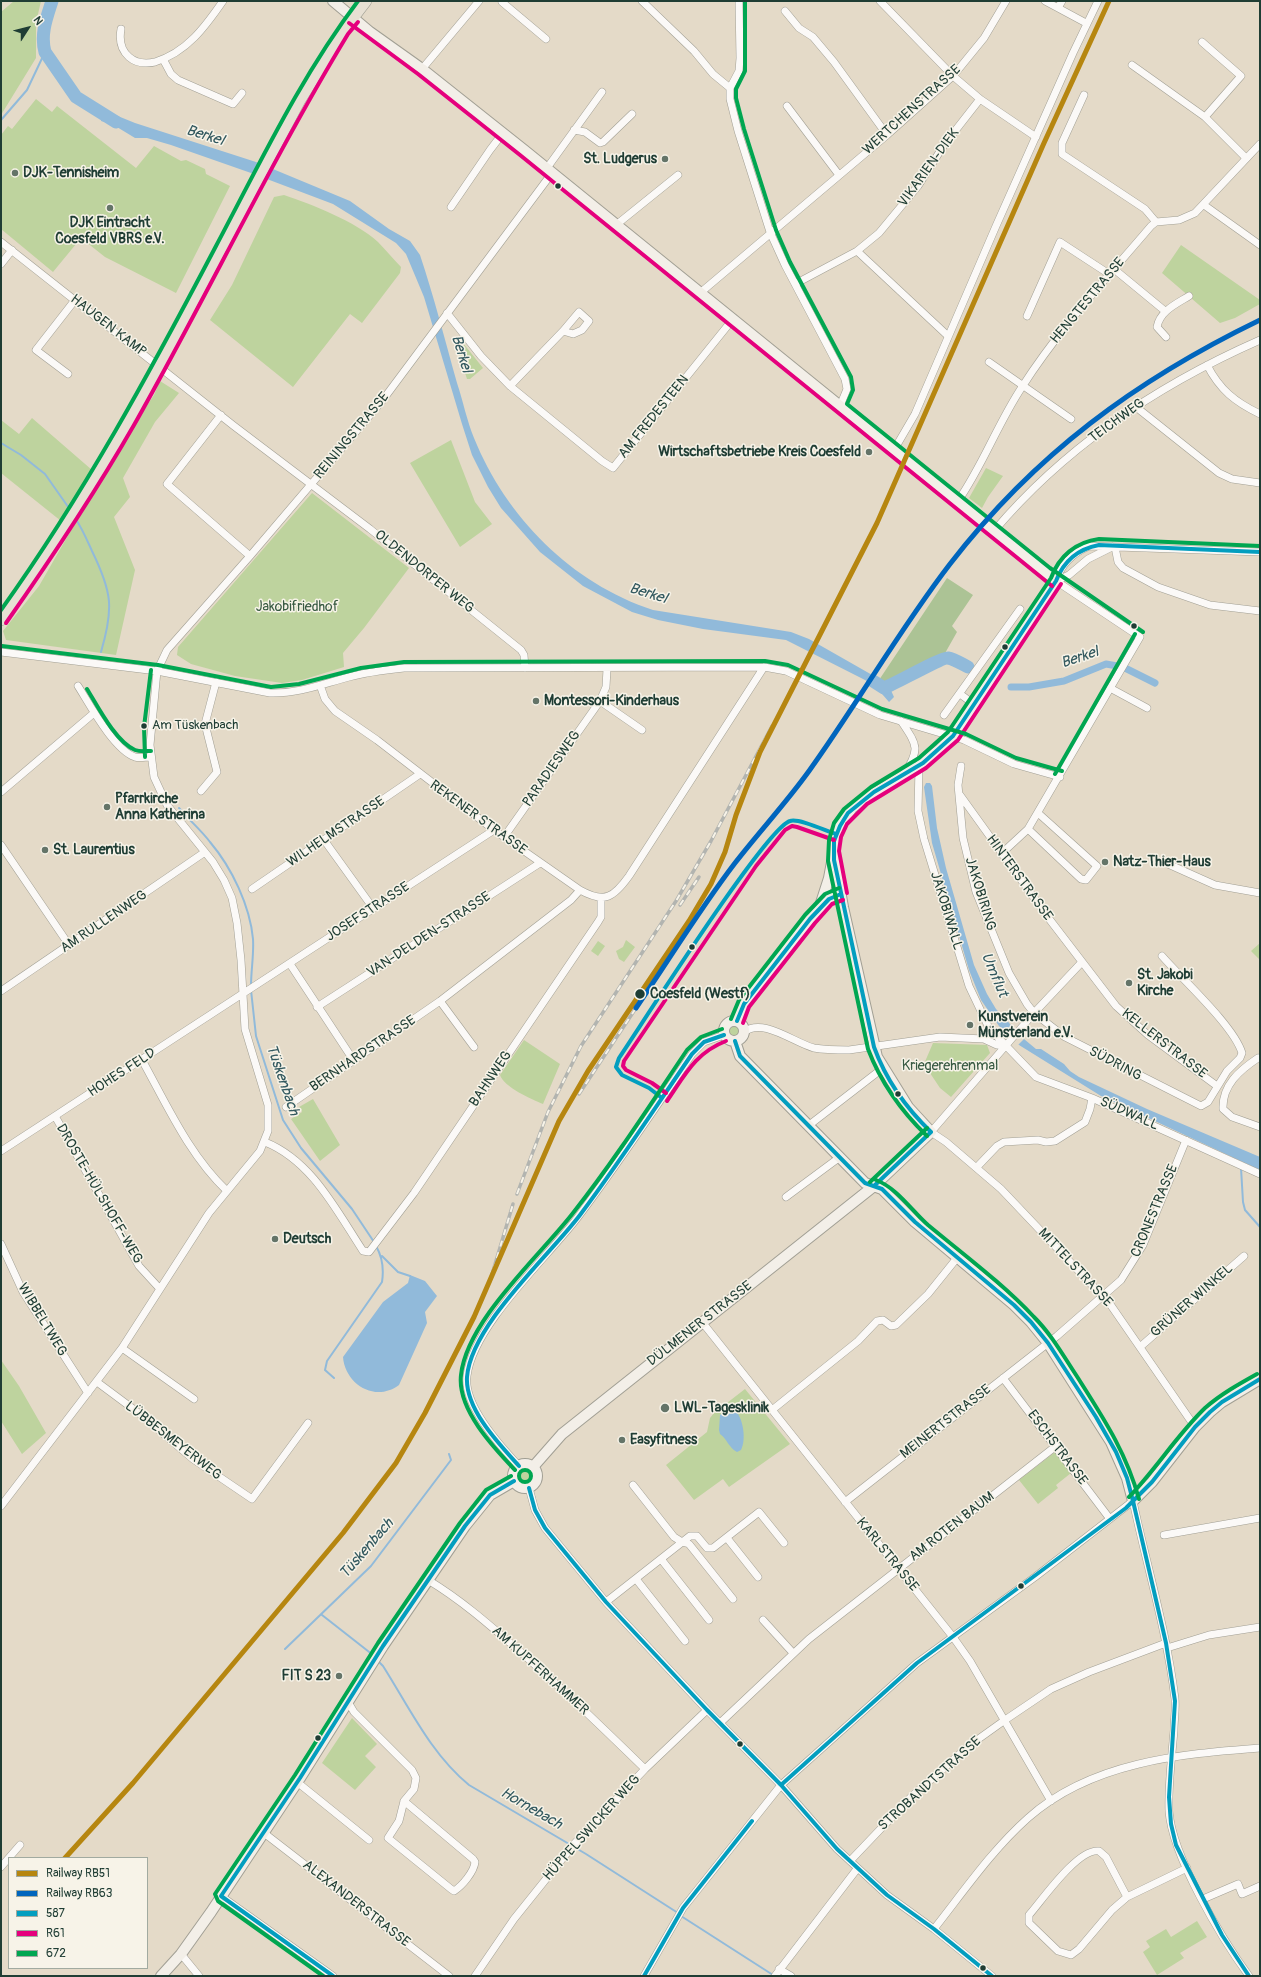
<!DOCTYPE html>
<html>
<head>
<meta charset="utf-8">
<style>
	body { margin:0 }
	#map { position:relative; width:1261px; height:1977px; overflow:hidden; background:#e4dac8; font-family:Pangolin,sans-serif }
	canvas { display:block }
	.frame { position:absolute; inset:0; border:2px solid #1f3d34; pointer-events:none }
	.legend { position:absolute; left:8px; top:1857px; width:140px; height:112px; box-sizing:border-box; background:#f7f3e8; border:1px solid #a1aaa0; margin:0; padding:5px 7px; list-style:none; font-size:12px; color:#1f3d34 }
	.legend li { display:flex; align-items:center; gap:8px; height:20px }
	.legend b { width:20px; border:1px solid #a1aaa0 }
	.north { position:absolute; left:8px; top:8px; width:40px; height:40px; -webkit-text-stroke:3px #f7f3e8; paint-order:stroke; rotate:54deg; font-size:11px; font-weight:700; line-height:16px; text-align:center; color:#1f3d34 }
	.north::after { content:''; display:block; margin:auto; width:14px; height:18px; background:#1f3d34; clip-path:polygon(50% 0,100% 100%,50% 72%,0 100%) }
</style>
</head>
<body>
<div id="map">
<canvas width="1261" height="1977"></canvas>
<div class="frame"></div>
<ul class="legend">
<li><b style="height:5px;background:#b68610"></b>Railway RB51</li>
<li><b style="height:5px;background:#0065bd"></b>Railway RB63</li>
<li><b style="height:5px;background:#039ebf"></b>587</li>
<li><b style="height:5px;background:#e5007d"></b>R61</li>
<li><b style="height:5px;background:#00a651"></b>672</li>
</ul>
<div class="north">N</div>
</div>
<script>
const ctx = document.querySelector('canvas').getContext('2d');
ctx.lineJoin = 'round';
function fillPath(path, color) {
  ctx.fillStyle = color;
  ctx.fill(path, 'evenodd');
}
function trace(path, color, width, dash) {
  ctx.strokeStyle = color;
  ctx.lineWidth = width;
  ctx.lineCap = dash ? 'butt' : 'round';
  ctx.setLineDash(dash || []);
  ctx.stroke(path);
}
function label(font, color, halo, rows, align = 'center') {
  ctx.font = font + ' Pangolin,sans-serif';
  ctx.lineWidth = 3;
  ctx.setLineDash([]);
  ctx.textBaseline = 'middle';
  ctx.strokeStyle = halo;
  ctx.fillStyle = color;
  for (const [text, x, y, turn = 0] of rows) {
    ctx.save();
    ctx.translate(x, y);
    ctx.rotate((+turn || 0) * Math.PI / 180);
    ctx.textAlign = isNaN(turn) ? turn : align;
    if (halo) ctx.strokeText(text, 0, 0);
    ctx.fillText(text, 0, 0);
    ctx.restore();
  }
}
const green = new Path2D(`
	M14,1H41L36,23V58L1,115V12Z
	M36,99L52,112L57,106L136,168L154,146L181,161L186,160L205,169L206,174L230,186L176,293L105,257L81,238L53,272L1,229V135L8,126L12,129Z
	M284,195C313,205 355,221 378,242C386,250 393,259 401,267L400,273L362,323L350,314L293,387L210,320L232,285L274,197Z
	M1181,245L1260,300V304L1235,318L1220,323L1162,273Z
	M459,338L483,368L470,379H467L455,342Z
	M160,381L179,393L155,422L123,478L130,497L114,517L135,570L116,655L6,640L3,631L39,586L119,447L154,395Z
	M32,418L92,470L61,521L1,473V420L19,434Z
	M451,440L475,502L492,524L460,547L410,463Z
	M986,468L1003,476L988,497L982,508L969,498Z
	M312,493L409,568L364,628L343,653L344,667L302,680L282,683L235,676L191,664L177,655L178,647Z
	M626,940L635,947L624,962L619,959L616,951L623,947Z
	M598,941L605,946L598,956L591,951Z
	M1260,943V960L1251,951Z
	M729 1031a5 5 0 1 1 10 0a5 5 0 1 1-10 0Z
	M524,1040L560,1064L543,1104C531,1099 504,1087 500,1075Z
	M933,1043L987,1045L990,1053L951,1097L940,1088L924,1064Z
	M313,1099L340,1145L320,1161L291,1119L302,1112L299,1107Z
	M1,1360L19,1386L46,1433L22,1454L1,1421Z
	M745,1389L790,1444L729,1487L723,1479L694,1500L666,1465L707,1432L710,1418L714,1413Z
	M1055,1452L1071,1473L1056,1485L1058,1488L1038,1504L1019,1480Z
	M518 1476a7 7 0 1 1 14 0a7 7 0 1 1-14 0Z
	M352,1718L377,1744L365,1756L376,1767L355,1790L322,1763Z
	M1197,1921L1207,1937L1180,1953L1184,1958L1157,1975L1143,1952L1150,1947L1146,1941L1166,1929L1171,1937Z`);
const forest = new Path2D(`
	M947,578L973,595L952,626L957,632L944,655L888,684L879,680Z`);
const water = new Path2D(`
	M103,110L135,123L256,162L350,201L389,229L410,241L420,255C434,297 445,340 457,383C463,401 467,421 474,438C506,517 571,583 653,610L791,632L809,639L888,684L894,697L889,702L876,687L865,680L786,640L703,629L658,620L632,612L583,586L540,552L501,508L488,487L472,455L462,424L424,297L406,254L396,243L333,204L251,173L171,145L147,138H135L112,124L101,121Z
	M926,783H930L932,786L937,828L946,868L974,965L987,994L996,1009L1024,1039L1036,1049H1041L1064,1064L1070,1071L1079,1077L1147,1109L1260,1157V1170L1101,1096L1019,1045L999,1026L981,1000L969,970L932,843L924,787Z
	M410,1275L425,1281L437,1296L425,1312L427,1323L399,1385C375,1403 345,1384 343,1357L383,1302L408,1283Z
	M731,1407C743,1413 747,1439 741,1450L737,1452C729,1448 727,1439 720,1434L719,1430L720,1415Z`);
const pier = new Path2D(`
	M1014,1029L1025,1038L1018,1045L1008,1035Z`);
const stream = new Path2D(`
	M1,120L27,90L45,52
	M1,443L21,455L45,474L71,511
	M75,518C82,528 87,540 92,551C112,592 114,608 101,652
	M179,808C189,820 201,830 210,842C232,868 250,906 253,939C254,955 251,970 251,986
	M251,990L256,1036L283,1120L301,1148L352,1209L374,1242
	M1241,1168L1243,1202L1245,1210L1260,1227
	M382,1256L398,1272L410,1276
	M334,1378L325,1370L327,1361L382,1282C384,1269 383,1258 376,1246
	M322,1615L373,1655
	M285,1649L371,1566L451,1460L449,1454
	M377,1660L383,1666C409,1707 431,1754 469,1785L586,1854L678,1913
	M681,1916L773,1975`);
const canal = new Path2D(`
	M1011,687H1029L1064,681L1106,664L1123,667L1155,683`);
const river = new Path2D(`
	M52,1C47,17 40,34 45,52L76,97L116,122
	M873,681L884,688C895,684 942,657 948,658C954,659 962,664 968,667`);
const street = new Path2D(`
	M642,1L694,51L713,74L730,88
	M739,1L740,58L739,71L730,88V99L738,131L770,232L785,265L845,379L847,389L840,406
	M880,1L953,76L980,99L1036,137
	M1045,1L1086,23
	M502,2L546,39
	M1058,8L1062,1
	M785,11L799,28L813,37L834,62L887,135
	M121,29C119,40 121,50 129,57C137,64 146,64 155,62C187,52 205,27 223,1
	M1202,42L1241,76L1205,117
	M163,59L171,74L178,80L233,104L242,93
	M1132,65L1205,117L1246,158
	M422,69L479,1
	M1084,95L1062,143V154L1145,209L1156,222
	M787,106L839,175
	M574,130L585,132L600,143L603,142L632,114
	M547,168L602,92
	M1204,205L1260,245
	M451,207L490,150L503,133
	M616,225L678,175
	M1,242L234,426L370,529L521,650L524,655L525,668
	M857,251L948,336
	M1,264L12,250
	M1114,269L1165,311
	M795,284L857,251L879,233L918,186L944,145L980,99
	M700,293L887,135L953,76L984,38L1006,1
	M447,313L481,356L510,386L602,461L613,468L733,319
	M1027,316L1060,242L1109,274
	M1166,337L1157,327C1160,311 1176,304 1189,296
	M989,362L1071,419
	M1207,365C1220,390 1235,402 1260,414
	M68,374L36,350L75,300
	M510,386L563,331L573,334L582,330L589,321L579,312L563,331
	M1136,407L1219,473L1232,479L1260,483
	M221,415L167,484L250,556
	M894,450L915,414L996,226L1073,53L1098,1
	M958,501C983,465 998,423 1022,387C1059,329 1106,279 1151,226L1156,222L1179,220L1195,213L1260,144
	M994,531C1065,447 1160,384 1260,340
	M1115,547L1118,562L1123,568L1158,587L1210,605L1260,611
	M1056,581C1061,564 1073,553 1089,546L1260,552
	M1056,581L1069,575L1088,559L1112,547
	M1,652L157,671L270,693C298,694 322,684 349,677C367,672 385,670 404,668L764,667L786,671L880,715L964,740L1014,764L1060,777
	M320,685L325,699L335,711L377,740L494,830L580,890C605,904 614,897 629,876L764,667
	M78,686C90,705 114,750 135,757C139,758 146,757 151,757
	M1110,688L1147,708
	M960,694L975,705
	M600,701L642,730
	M944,715L1020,609
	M901,721C917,745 921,749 904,774
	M919,766L918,811L924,839L969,986L989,1028L1036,1077L1092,1098L1260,1174
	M961,766L958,785L963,838L976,892L1009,973L1027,1004L1034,1013L1065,1037L1201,1106L1208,1102L1227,1071L1240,1058L1242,1053C1234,1026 1182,979 1162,956
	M201,791L217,772L205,724L216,682
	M1,792L94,713
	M960,795L1050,920L1116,1006L1148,1035L1217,1086
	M1028,829L1081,879L1086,880L1097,866L1038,813
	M504,837L600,701L606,687L607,669
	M324,840L373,908
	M1,845L69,945
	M1001,854L1028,829L1140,637L1056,581
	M1168,864L1215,885L1260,893
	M252,889L420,774
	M1082,962L1034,1013L931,1132L946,1142L1001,1189L1110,1304L1195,1427
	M290,964L354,1061
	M1,991L205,852
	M440,1001L474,1047
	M317,1007L540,863
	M744,1032C763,1017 794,1043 814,1048C825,1050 838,1050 849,1050L940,1037L984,1039L997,1045L1006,1046
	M1258,1058C1240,1070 1222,1085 1223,1109L1232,1117L1260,1127
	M142,1060C167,1105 189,1155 227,1191
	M286,1107L440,1001L571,900L580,890
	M55,1116L139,1266L160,1289
	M808,1126L883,1068
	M265,1142C312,1161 336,1210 363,1251L369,1252L414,1193L598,922L601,917V899
	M1,1151L494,830
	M977,1167L997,1146L1004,1142L1038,1140L1046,1142L1055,1141L1085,1122L1090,1109L1092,1098
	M786,1197L840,1157
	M1,1244L23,1292L88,1393
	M702,1322L953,1637L970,1661L1051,1801
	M1140,1347L1244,1256
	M122,1348L194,1399
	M1003,1378L1110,1519
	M97,1382L140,1414L193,1459L252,1499L308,1423
	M772,1410L858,1341L877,1321L883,1320L891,1326L896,1325L928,1294L957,1258
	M519,1466C500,1446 463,1405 467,1376C473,1325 547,1258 578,1217C618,1164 655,1108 692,1054L704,1042L724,1035
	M633,1485L674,1537L682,1542L689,1544L733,1599
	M529,1488L535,1510L545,1528L606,1602L707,1710L781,1785L837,1849L887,1895L934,1929L992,1976
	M1133,1501C1147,1567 1167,1632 1175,1699C1176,1709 1174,1720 1174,1730C1172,1756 1168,1784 1169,1811C1172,1856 1222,1939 1249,1976
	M845,1502L1057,1336L1121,1280L1143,1245L1186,1140
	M1,1506L122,1348L209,1213L260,1151L268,1131V1105L245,1029L241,960L237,923L232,898L224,880L213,862L167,805L154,777L150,745L157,671L167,650L250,556L382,401L552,173
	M1164,1535L1260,1518
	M727,1538L758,1577
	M661,1559L709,1620
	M636,1579L685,1641
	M428,1580C463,1601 493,1628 524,1655C565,1691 605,1730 645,1769
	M606,1602L690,1536H697L707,1548H713L759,1512L784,1543
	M763,1620L793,1653
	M1167,1648L1209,1635L1260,1627
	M348,1702L354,1712L412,1770L416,1778L414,1789L404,1801L399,1821L388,1838L451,1889L454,1891C462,1886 474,1872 475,1862L473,1859L404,1801
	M720,1723L809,1639L1056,1446
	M297,1782L369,1840
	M264,1833L449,1976
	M850,1861L911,1797L970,1745L1005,1720L1051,1689L1089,1672L1166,1643
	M1,1867L20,1845
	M221,1896L333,1976
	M1127,1897L1112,1910L1079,1949L1071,1955L1058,1951L1029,1923V1915C1043,1899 1078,1848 1099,1851L1106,1857L1127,1897L1187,1868
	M1203,1899L1238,1884L1242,1894L1260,1886
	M934,1929C964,1891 992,1850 1028,1818C1091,1762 1180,1754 1260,1748
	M181,1954L199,1976
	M779,1969L791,1976
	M475,1976L514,1919L575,1843L645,1769L707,1710
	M644,1976L683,1908L781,1785L917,1663L1035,1577L1133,1501
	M775,1976L857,1869`);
const secondary = new Path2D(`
	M333,1L370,32L422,69L524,150L1056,581L953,736L939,750L919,766L863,800L852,808L839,826L833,852L843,907L877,1057L908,1107L931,1132L874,1186L562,1434L533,1467
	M820,906L829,878L832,862
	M724 1031a10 10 0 1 1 20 0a10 10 0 1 1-20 0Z
	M737,1021L744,1004L810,919L829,899L841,894
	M735,1041L740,1056L865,1183L882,1189L915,1222L1014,1305L1031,1322L1048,1343L1111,1442L1127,1478L1133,1501
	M513 1476a12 12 0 1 1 24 0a12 12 0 1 1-24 0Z
	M1133,1501L1152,1482L1195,1427L1210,1412L1222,1402L1260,1379
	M161,1976L181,1954L211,1912L300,1778L383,1646L465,1526L490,1495L514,1481`);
const primary = new Path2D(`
	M167,351L300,100L343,31L366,1
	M1,620C55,544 107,465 150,382`);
const rail = new Path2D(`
	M680,905L699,877
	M579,1094L636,1008
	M517,1194L548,1112L581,1046L676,901L711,841L772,726
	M490,1281L513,1204`);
const primaryBridge = new Path2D(`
	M150,382L167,351`);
const bus1 = new Path2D(`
	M737,1021L744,1004L810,919L829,899L841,894
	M735,1041L740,1056L865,1183L882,1189L915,1222L1014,1305L1031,1322L1048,1343L1096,1417L1116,1452L1127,1478L1133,1501L1166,1643L1175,1701L1169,1797L1171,1824L1176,1845L1222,1935L1249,1976
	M662,1098L649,1088L622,1075L616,1067L619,1058C642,1024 766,828 790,821C799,818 826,831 836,834
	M931,1132C906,1108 886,1080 874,1047L834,860V841L840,826L848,813L874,792L923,763L953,736L1056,581C1064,560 1078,549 1099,545L1260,552
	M874,1186L931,1132
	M519,1466C499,1444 465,1409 467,1377C471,1325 549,1256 580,1215C619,1163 655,1108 692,1054L704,1042L724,1035
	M529,1488L535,1510L545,1528L606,1602L707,1710L781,1785L837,1849L887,1895L934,1929L992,1976
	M781,1785L917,1663L1126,1508L1152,1482L1195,1427L1210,1412L1222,1402L1260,1379
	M333,1976L221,1896L300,1778L383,1646L465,1526L490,1495L514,1481
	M644,1976L683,1908L752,1821`);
const bus2 = new Path2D(`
	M349,23L418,74L520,155L1052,586
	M6,623C51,559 95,493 134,425C207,296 271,161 348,34L358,22
	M847,893L839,851L841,837L847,824L867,804L926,768L958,740L1061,584
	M743,1023L749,1007L815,923L832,904L843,900
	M666,1093L652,1083L626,1070L623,1066L624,1061L756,866L785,830L792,826L797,827L834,840
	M667,1101C685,1075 695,1053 726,1041`);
const bus3 = new Path2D(`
	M745,1V71L736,89V98L744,129L776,230L790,262L851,377L853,390L847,404L1050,568L1143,632
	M1,610C84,494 150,372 216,246C260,163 301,76 358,1
	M2,646L158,665L271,687L299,684L361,668L404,662L765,661L788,665L882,709L966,734L1016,758L1062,771
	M87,689C98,707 116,742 135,750C140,752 146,751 151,751
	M145,757L144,727L151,670
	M1055,774L1135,634
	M731,1019L739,1000L805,915L825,894L839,888
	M927,1136C901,1111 881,1083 868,1049L828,861L829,840L834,823L844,809L871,787L919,758L948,732L1051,578C1059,556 1076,542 1099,539L1260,546
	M876,1180C897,1188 912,1211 928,1225C964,1255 1002,1283 1034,1317C1052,1335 1064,1357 1078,1378C1104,1419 1126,1452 1139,1499
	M870,1182L927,1128
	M519 1476a6 6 0 1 1 12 0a6 6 0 1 1-12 0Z
	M515,1470C493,1447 457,1409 461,1375C467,1320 539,1257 573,1213C614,1161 650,1105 687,1050L701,1037L722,1029
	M1129,1497C1156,1469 1177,1435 1205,1408C1221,1394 1239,1384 1257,1374
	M323,1976L218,1901L215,1894L295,1775L378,1643L460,1523L486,1490L511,1476`);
const rail1 = new Path2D(`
	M65,1858L133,1783L343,1533L396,1463L425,1413L474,1317L559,1121L588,1071L689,921L711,884L725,852L736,815L760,752L877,523L1044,143L1109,1`);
const rail2 = new Path2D(`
	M636,1008C669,960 699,910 735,863C759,832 786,803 809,771C858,703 899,630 950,564C1035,454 1136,380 1260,320`);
const markers = [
	[665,159,4,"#647468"],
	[15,173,4,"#647468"],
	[558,186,3.5,"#1f3d34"],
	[110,208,4,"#647468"],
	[869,452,4,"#647468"],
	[1134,626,3.5,"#1f3d34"],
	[1005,647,3.5,"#1f3d34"],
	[536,701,4,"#647468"],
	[144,726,3.5,"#1f3d34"],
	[107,807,4,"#647468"],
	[45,850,4,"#647468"],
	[1105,862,4,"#647468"],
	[692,947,3.5,"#1f3d34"],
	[1129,983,4,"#647468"],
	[640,994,5.5,"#1f3d34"],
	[970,1025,4,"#647468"],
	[898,1094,3.5,"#1f3d34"],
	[275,1239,4,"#647468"],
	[665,1408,5,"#647468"],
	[622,1440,4,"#647468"],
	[1021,1586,3.5,"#1f3d34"],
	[339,1676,4,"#647468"],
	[318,1738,3.5,"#1f3d34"],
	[740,1744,3.5,"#1f3d34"],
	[983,1968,3.5,"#1f3d34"]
];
const busNames = [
	["Am Tüskenbach",152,726]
];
const streetNames = [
	["WERTCHENSTRASSE",912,110,-42],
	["VIKARIEN-DIEK",929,168,-54],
	["HENGTESTRASSE",1088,301,-50],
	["HAUGEN KAMP",108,326,38],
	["AM FREDESTEEN",654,417,-51],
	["TEICHWEG",1117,421,-36],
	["REININGSTRASSE",352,436,-50],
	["OLDENDORPER WEG",424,572,39],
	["PARADIESWEG",552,769,-55],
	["REKENER STRASSE",478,818,36],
	["WILHELMSTRASSE",336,832,-34],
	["HINTERSTRASSE",1019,878,54],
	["JAKOBIRING",980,894,73],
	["JAKOBIWALL",946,911,73],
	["JOSEFSTRASSE",368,912,-33],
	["AM RULLENWEG",104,922,-34],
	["VAN-DELDEN-STRASSE",429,935,-33],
	["KELLERSTRASSE",1164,1044,38],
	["BERNHARDSTRASSE",363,1054,-34],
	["SÜDRING",1115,1064,28],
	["HOHES FELD",122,1073,-33],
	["BAHNWEG",491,1079,-56],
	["SÜDWALL",1129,1114,24],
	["DROSTE-HÜLSHOFF-WEG",99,1194,60],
	["CRONESTRASSE",1155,1211,-67],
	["MITTELSTRASSE",1075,1268,47],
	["GRÜNER WINKEL",1192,1301,-41],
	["WIBBELTWEG",42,1320,59],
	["DÜLMENER STRASSE",700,1324,-38],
	["MEINERTSTRASSE",946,1422,-38],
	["LÜBBESMEYERWEG",173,1441,38],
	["ESCHSTRASSE",1057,1448,53],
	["AM ROTEN BAUM",952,1527,-38],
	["KARLSTRASSE",887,1555,51],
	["AM KUPFERHAMMER",540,1671,42],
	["STROBANDTSTRASSE",930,1784,-42],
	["HÜPPELSWICKER WEG",592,1828,-48],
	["ALEXANDERSTRASSE",356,1904,38]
];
const poiNames = [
	["St. Ludgerus",657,159,"right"],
	["DJK-Tennisheim",23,173],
	["DJK Eintracht",110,223,"center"],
	["Coesfeld VBRS e.V.",110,239,"center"],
	["Wirtschaftsbetriebe Kreis Coesfeld",861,452,"right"],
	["Montessori-Kinderhaus",544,701],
	["Pfarrkirche",115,799],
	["Anna Katherina",115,815],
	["St. Laurentius",53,850],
	["Natz-Thier-Haus",1113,862],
	["St. Jakobi",1137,975],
	["Kirche",1137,991],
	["Kunstverein",978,1017],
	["Münsterland e.V.",978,1033],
	["Deutsch",283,1239],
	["LWL-Tagesklinik",674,1408],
	["Easyfitness",630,1440],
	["FIT S 23",331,1676,"right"]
];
const parkNames = [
	["Jakobifriedhof",297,607],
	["Kriegerehrenmal",950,1066]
];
const stopNames = [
	["Coesfeld (Westf)",650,994]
];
const waterNames = [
	["Berkel",205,136,17],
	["Berkel",461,354,73],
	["Berkel",648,594,17],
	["Berkel",1080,658,-19],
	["Umflut",994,975,67],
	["Tüskenbach",282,1080,71],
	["Tüskenbach",367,1549,-49],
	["Hornebach",531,1809,30]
];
fillPath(green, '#bed39e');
fillPath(forest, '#acc395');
fillPath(water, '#91bada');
fillPath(pier, '#e4dac8');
trace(stream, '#91bada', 2);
trace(canal, '#91bada', 7);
trace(river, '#91bada', 13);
trace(street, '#a19f94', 8);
trace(secondary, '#a19f94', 12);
trace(primary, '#a19f94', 12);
trace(street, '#fbf9f7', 7);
trace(secondary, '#f3efe8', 10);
trace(primary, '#e7e0d3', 11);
trace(rail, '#b2b4b0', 3.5);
trace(rail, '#f7f3e8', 2, [6]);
trace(primaryBridge, '#a19f94', 12, []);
trace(primaryBridge, '#e7e0d3', 11);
trace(bus1, '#039ebf', 4);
trace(bus2, '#e5007d', 4);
trace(bus3, '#00a651', 4);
trace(rail1, '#b68610', 5);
trace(rail2, '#0065bd', 5);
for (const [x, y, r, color] of markers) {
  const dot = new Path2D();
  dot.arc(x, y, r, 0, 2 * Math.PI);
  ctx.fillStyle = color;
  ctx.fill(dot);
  trace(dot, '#f7f3e8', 1.5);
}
label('13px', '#1f3d34', '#f7f3e8', busNames, 'left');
label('14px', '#1f3d34', '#f7f3e8', streetNames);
label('bold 14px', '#1f3d34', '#f7f3e8', poiNames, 'left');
label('14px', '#385a42', '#f7f3e8', parkNames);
label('bold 14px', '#1f3d34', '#f7f3e8', stopNames, 'left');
label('italic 15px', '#33595f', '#f7f3e8', waterNames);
</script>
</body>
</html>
